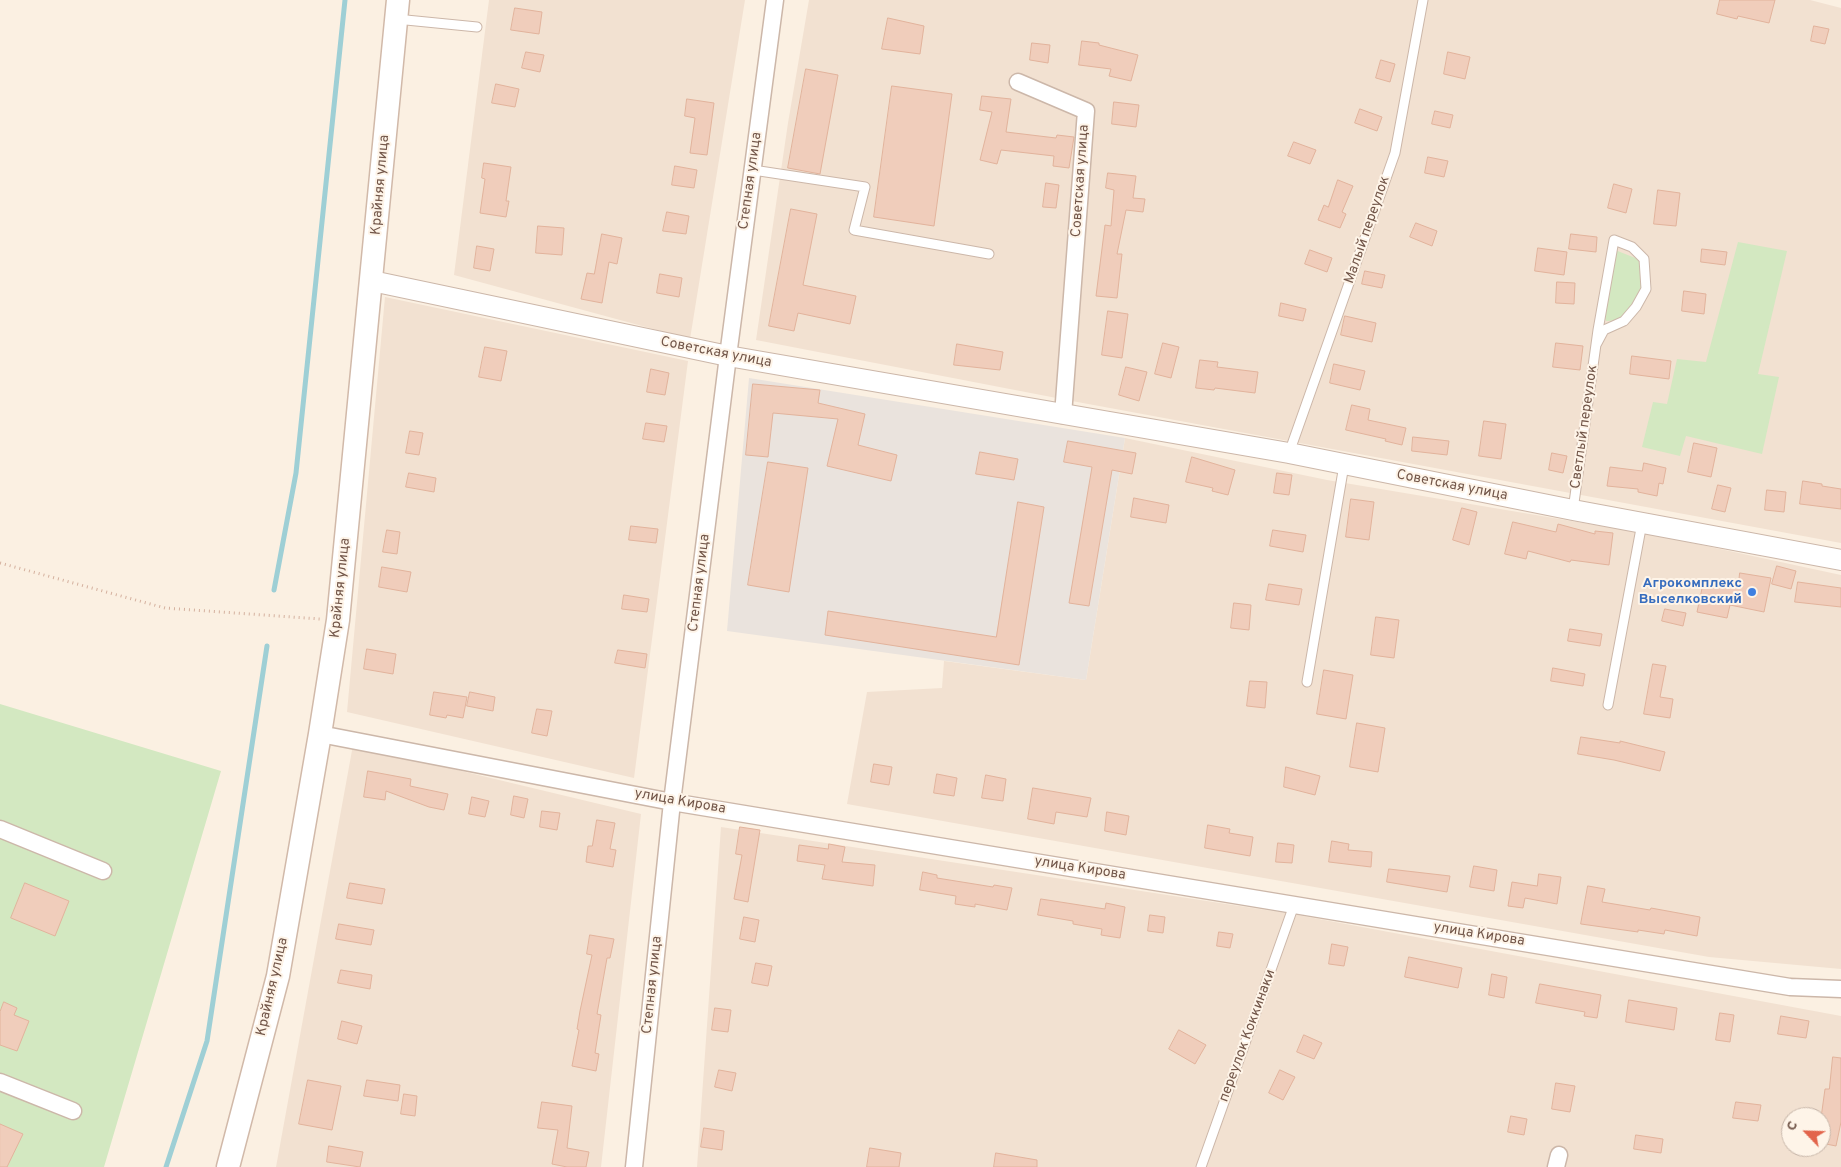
<!DOCTYPE html>
<html>
<head>
<meta charset="utf-8">
<style>
	body { margin:0 }
	#map { position:relative; width:1841px; height:1167px; overflow:hidden; background:#fbf0e2; font-family:Overpass,sans-serif }
	canvas { display:block }
	.north { position:absolute; left:1781px; top:1107px; width:50px; height:50px; box-sizing:border-box; background:#fef4e8; border:1px solid #c6b5a8; border-radius:50%; rotate:294deg; font-size:14px; font-weight:700; line-height:20px; text-align:center; color:#725649 }
	.north::after { content:''; display:block; margin:auto; width:18px; height:22px; background:#e2644b; clip-path:polygon(50% 0,100% 100%,50% 72%,0 100%) }
</style>
</head>
<body>
<div id="map">
<canvas width="1841" height="1167"></canvas>
<div class="north">С</div>
</div>
<script>
const ctx = document.querySelector('canvas').getContext('2d');
ctx.lineJoin = 'round';
function fillPath(path, color) {
  ctx.fillStyle = color;
  ctx.fill(path, 'evenodd');
}
function trace(path, color, width, dash) {
  ctx.strokeStyle = color;
  ctx.lineWidth = width;
  ctx.lineCap = dash ? 'butt' : 'round';
  ctx.setLineDash(dash || []);
  ctx.stroke(path);
}
function label(font, color, halo, rows, align = 'center') {
  ctx.font = font + ' Overpass,sans-serif';
  ctx.lineWidth = 4;
  ctx.setLineDash([]);
  ctx.textBaseline = 'middle';
  ctx.strokeStyle = halo;
  ctx.fillStyle = color;
  for (const [text, x, y, turn = 0] of rows) {
    ctx.save();
    ctx.translate(x, y);
    ctx.rotate((+turn || 0) * Math.PI / 180);
    ctx.textAlign = isNaN(turn) ? turn : align;
    if (halo) ctx.strokeText(text, 0, 0);
    ctx.fillText(text, 0, 0);
    ctx.restore();
  }
}
const residential = new Path2D(`
	M489,0H745L690,339L454,275Z
	M809,0H1810L1841,8V543L1072,401L756,340L788,123Z
	M385,297L688,361L634,778L347,712Z
	M1125,438L1327,480L1655,535L1841,575V969L1709,957L847,804L867,692L942,688L944,661L1086,680Z
	M353,745L641,814L601,1167H276Z
	M721,827L1292,914L1841,1016V1167H697ZM1791,1117H1821V1147H1791Z`);
const industrial = new Path2D(`
	M749,378L1125,438L1086,680L727,631Z`);
const green = new Path2D(`
	M1738,242L1787,251L1758,374L1779,377L1762,454L1686,436L1680,456L1642,447L1653,402L1667,404L1677,359L1706,362Z
	M1615,250L1638,259C1649,281 1636,323 1606,321L1603,312Z
	M0,704L221,771L104,1167H0Z`);
const stream = new Path2D(`
	M274,590L296,473L345,0
	M166,1167L207,1041L267,646`);
const building = new Path2D(`
	M1720,0H1775L1769,23L1738,16L1737,19L1717,14Z
	M515,8L542,12L539,34L511,30Z
	M888,18L924,26L920,54L882,49Z
	M1814,26L1829,29L1825,44L1811,41Z
	M1082,41L1099,43V45L1138,55L1131,81L1109,76L1111,69L1079,65Z
	M1032,43L1050,45L1048,63L1030,60Z
	M526,52L544,55L540,72L522,68Z
	M1448,52L1470,57L1465,79L1444,74Z
	M1381,60L1395,64L1390,82L1376,78Z
	M806,69L838,75L820,174L788,168Z
	M496,84L519,89L515,107L492,103Z
	M892,86L952,94L934,226L874,217Z
	M982,96L1011,99L1006,132L1056,138L1057,135L1074,137L1069,168L1053,166L1054,156L1001,150L997,164L980,160L992,112L980,110Z
	M687,99L714,103L707,155L690,153L695,118L685,116Z
	M1114,102L1139,105L1136,127L1112,124Z
	M1360,109L1382,117L1377,131L1355,123Z
	M1435,111L1453,115L1450,128L1432,124Z
	M1294,142L1316,150L1310,164L1288,156Z
	M1428,157L1448,161L1444,177L1425,173Z
	M484,163L511,167L506,201H509L506,217L480,213L485,179L482,178Z
	M675,166L697,170L694,188L672,185Z
	M1108,173L1136,176L1133,198L1145,199L1143,212L1126,210L1117,254H1122L1117,298L1096,296L1105,225L1111,226L1114,190L1106,188Z
	M1338,180L1353,186L1342,212L1346,214L1340,228L1318,220L1324,205L1328,207Z
	M1046,183L1059,185L1056,208L1043,207Z
	M1614,184L1632,189L1626,213L1608,208Z
	M1658,190L1680,193L1676,226L1654,224Z
	M791,209L817,214L803,285L856,296L850,324L798,313L794,331L769,326Z
	M667,212L689,216L686,234L663,231Z
	M1416,223L1437,231L1432,246L1410,237Z
	M538,226L564,228L562,255L536,253Z
	M602,234L622,238L617,264L609,262L602,303L581,299L587,273L594,274Z
	M1571,234L1597,237L1596,252L1569,249Z
	M477,246L494,249L490,271L474,268Z
	M1538,248L1567,252L1564,275L1535,271Z
	M1702,249L1727,252L1725,265L1701,262Z
	M1310,250L1332,258L1327,272L1305,264Z
	M1365,271L1385,275L1382,288L1362,284Z
	M660,274L682,278L679,297L657,293Z
	M1557,282L1575,283L1574,304L1556,303Z
	M1684,291L1706,294L1704,314L1682,311Z
	M1281,303L1306,309L1303,321L1279,316Z
	M1108,311L1128,314L1122,358L1102,355Z
	M1345,316L1376,323L1372,342L1341,335Z
	M1163,343L1179,347L1171,378L1155,374Z
	M1556,343L1583,346L1580,370L1553,367Z
	M957,344L1003,352L1000,370L954,365Z
	M485,347L507,351L501,381L479,377Z
	M1632,356L1671,361L1669,379L1630,374Z
	M1200,360L1218,362L1217,367L1258,372L1255,393L1215,388L1214,390L1196,388Z
	M1334,364L1365,371L1360,390L1330,383Z
	M1126,367L1147,372L1139,401L1119,395Z
	M651,369L669,373L665,395L647,392Z
	M753,384L820,390L818,403L865,414L858,445L897,455L891,481L827,466L838,419L773,413L768,457L746,455Z
	M1352,405L1370,409L1368,420L1406,428L1402,445L1385,441L1386,439L1346,430Z
	M1484,421L1506,424L1501,459L1479,456Z
	M646,423L667,426L664,442L643,439Z
	M410,431L423,433L419,455L406,453Z
	M1413,437L1449,441L1447,455L1412,451Z
	M1068,441L1136,453L1132,474L1112,470L1089,606L1069,603L1092,467L1064,462Z
	M1694,443L1717,448L1711,477L1688,472Z
	M980,452L1018,459L1014,480L976,474Z
	M1552,453L1567,456L1563,473L1549,470Z
	M1192,457L1235,470L1228,495L1212,491L1213,488L1186,482Z
	M768,462L808,468L789,592L748,585Z
	M1644,463L1666,468L1663,484L1659,483L1657,496L1638,492V489L1607,486L1610,467L1642,471Z
	M409,473L436,478L434,492L406,487Z
	M1277,473L1292,475L1289,495L1274,493Z
	M1803,481L1822,484V486L1841,489V509L1800,504Z
	M1718,485L1731,488L1725,512L1712,509Z
	M1767,490L1786,492L1784,512L1765,510Z
	M1134,498L1169,505L1166,523L1131,517Z
	M1351,499L1374,502L1369,540L1346,537Z
	M1018,502L1044,507L1019,665L825,635L828,611L996,637Z
	M1462,508L1477,512L1469,545L1453,540Z
	M1513,522L1556,532L1558,524L1595,534V531L1613,533L1609,565L1571,560L1570,562L1528,551L1526,559L1505,554Z
	M631,526L658,529L656,543L629,540Z
	M387,530L400,532L397,554L383,552Z
	M1273,530L1306,535L1303,552L1270,546Z
	M1777,566L1796,571L1791,589L1772,584Z
	M382,567L411,572L407,592L379,587Z
	M1740,573L1771,578L1764,612L1730,605L1727,618L1697,612L1704,579L1738,585Z
	M1798,582L1841,588V607L1795,602Z
	M1269,584L1302,589L1299,605L1266,600Z
	M624,595L649,599L647,612L622,609Z
	M1234,603L1251,605L1249,630L1231,628Z
	M1665,609L1686,613L1683,626L1662,621Z
	M1376,617L1399,620L1394,658L1371,655Z
	M1570,629L1602,634L1600,646L1568,641Z
	M367,649L396,654L393,674L364,669Z
	M618,650L647,654L645,668L615,663Z
	M1653,664L1666,666L1660,697L1673,699L1670,718L1644,714Z
	M1553,668L1585,674L1583,686L1551,681Z
	M1324,670L1353,675L1346,719L1317,714Z
	M1250,681L1267,682L1265,708L1247,706Z
	M434,692L467,697L463,718L447,715L446,718L430,715Z
	M470,692L495,697L493,711L467,706Z
	M537,709L552,711L547,736L532,733Z
	M1357,723L1385,728L1378,772L1350,767Z
	M1581,737L1620,743V741L1665,752L1660,771L1614,760L1578,754Z
	M874,764L892,767L889,785L871,782Z
	M1286,767L1320,776L1315,795L1284,787Z
	M368,771L411,779L410,786L448,794L444,810L429,807L386,791L385,800L364,797Z
	M937,774L957,778L954,796L934,793Z
	M986,775L1006,779L1003,801L982,798Z
	M1033,788L1091,798L1087,817L1056,812L1054,824L1028,819Z
	M514,796L528,799L524,818L511,815Z
	M472,797L489,801L485,817L469,814Z
	M542,811L560,813L557,830L540,827Z
	M1107,812L1129,816L1126,835L1105,831Z
	M597,820L615,823L610,849L616,850L613,867L586,862L588,846H592Z
	M1208,825L1230,829L1229,833L1253,837L1250,856L1205,848Z
	M740,827L760,830L748,902L734,899L742,855L736,854Z
	M1332,841L1349,844L1348,850L1372,852L1371,867L1329,862Z
	M1278,843L1294,845L1292,863L1276,862Z
	M829,844L845,847L842,862L875,865L873,886L822,879L825,865L797,861L799,845L828,849Z
	M1474,866L1497,870L1494,891L1470,887Z
	M1389,869L1450,876L1447,892L1387,882Z
	M923,872L937,875V878L993,887L994,885L1012,888L1007,910L975,904V907L955,904L956,896L920,890Z
	M1539,874L1561,877L1557,904L1525,898L1523,908L1508,906L1512,882L1537,886Z
	M25,883L69,901L55,936L11,918Z
	M350,883L385,889L382,904L347,898Z
	M1588,886L1605,889L1602,902L1650,910L1651,908L1700,917L1697,936L1665,930L1664,934L1638,930V932L1581,924Z
	M1041,899L1105,909L1106,903L1125,907L1120,938L1101,935L1102,929L1073,924V921L1038,915Z
	M1150,915L1165,917L1163,933L1148,931Z
	M744,917L759,920L755,942L740,939Z
	M339,924L374,930L371,945L336,939Z
	M1219,932L1233,934L1230,948L1217,946Z
	M590,935L614,939L610,958H607L597,1014L601,1015L595,1053L599,1054L596,1071L572,1066L579,1030L577,1029L580,1011L592,955L587,954Z
	M1332,944L1348,947L1344,966L1329,964Z
	M1409,957L1462,968L1458,988L1405,977Z
	M756,963L772,966L768,986L752,983Z
	M341,970L372,975L370,989L338,983Z
	M1492,974L1507,977L1504,998L1489,995Z
	M1540,984L1601,995L1597,1018L1584,1016L1585,1012L1536,1003Z
	M1629,1000L1677,1008L1674,1030L1626,1022Z
	M4,1002L17,1008L14,1015L29,1021L17,1051L0,1045V1012Z
	M715,1008L731,1010L728,1032L712,1030Z
	M1720,1013L1734,1015L1730,1042L1716,1040Z
	M1781,1016L1809,1021L1806,1038L1778,1034Z
	M342,1021L362,1026L357,1044L338,1039Z
	M1179,1030L1206,1045L1195,1064L1169,1049Z
	M1304,1035L1322,1043L1314,1059L1297,1052Z
	M1833,1057L1841,1058V1122L1836,1146L1821,1143V1118L1825,1089H1829Z
	M719,1070L736,1073L732,1091L715,1087Z
	M1280,1070L1295,1077L1283,1100L1269,1093Z
	M308,1080L341,1086L332,1130L299,1124Z
	M367,1080L400,1085L398,1101L364,1096Z
	M1556,1083L1575,1086L1570,1112L1552,1109Z
	M404,1094L417,1096L415,1116L401,1114Z
	M542,1102L572,1106L567,1148L589,1152L586,1167H567L552,1164L558,1130L538,1128Z
	M1736,1102L1761,1105L1758,1121L1733,1118Z
	M1511,1116L1527,1119L1524,1135L1508,1132Z
	M0,1124L23,1134L7,1167H0Z
	M704,1128L724,1131L722,1150L701,1147Z
	M1636,1135L1663,1139L1661,1153L1634,1149Z
	M329,1146L363,1152L360,1167L327,1162Z
	M870,1148L901,1153L899,1167H867Z
	M996,1153L1037,1160V1167H994Z`);
const path = new Path2D(`
	M0,563L165,608L320,619`);
const service = new Path2D(`
	M396,19L477,27
	M753,170L865,187L854,230L989,254
	M1289,453L1395,153L1423,0
	M1573,510L1598,330L1614,240L1632,247L1644,259L1646,289L1636,307L1624,321L1604,330L1596,345
	M1307,682L1344,465
	M1608,705L1642,523
	M1201,1167L1294,905`);
const minor = new Path2D(`
	M1018,82L1086,111L1063,415
	M320,734L672,802L1790,987L1841,989
	M0,829L103,871
	M0,1082L73,1111
	M634,1167L672,802L728,356L775,0
	M1556,1167L1559,1155`);
const tertiary = new Path2D(`
	M372,281L728,356L1289,453L1573,510L1841,560`);
const secondary = new Path2D(`
	M228,1167L278,976L320,734L338,620L398,0`);
const markers = [
	[1752,592,5,"#3f7fe0"]
];
const streetNames = [
	["Степная улица",751,181,-82],
	["Советская улица",1081,181,-86],
	["Крайняя улица",381,185,-85],
	["Малый переулок",1368,230,-71],
	["Советская улица",716,353,11],
	["Светлый переулок",1585,427,-82],
	["Советская улица",1452,486,11],
	["Степная улица",700,583,-83],
	["Крайняя улица",341,588,-84],
	["улица Кирова",680,802,10],
	["улица Кирова",1080,869,9],
	["улица Кирова",1479,935,9],
	["Степная улица",653,985,-84],
	["Крайняя улица",273,987,-77],
	["переулок Коккинаки",1248,1036,-70]
];
const shopNames = [
	["Агрокомплекс",1742,584],
	["Выселковский",1742,600]
];
fillPath(residential, '#f2e1d1');
fillPath(industrial, '#eae3dd');
fillPath(green, '#d3e8c1');
trace(stream, '#9ecfd5', 5);
fillPath(building, '#f0cdbb');
trace(building, '#e2b39c', 1);
trace(service, '#ccb7a9', 11);
trace(minor, '#ccb7a9', 19);
trace(tertiary, '#ccb7a9', 22);
trace(secondary, '#d1b9a9', 25);
trace(path, '#d4b09e', 3, [1, 4]);
trace(service, '#fff', 9);
trace(minor, '#fff', 16);
trace(tertiary, '#fff', 20);
trace(secondary, '#fff', 22);
for (const [x, y, r, color] of markers) {
  const dot = new Path2D();
  dot.arc(x, y, r, 0, 2 * Math.PI);
  ctx.fillStyle = color;
  ctx.fill(dot);
  trace(dot, '#fef4e8', 2);
}
label('14px', '#725649', '#fef4e8', streetNames);
label('bold 14px', '#366cbe', '#fef4e8', shopNames, 'right');
</script>
</body>
</html>
